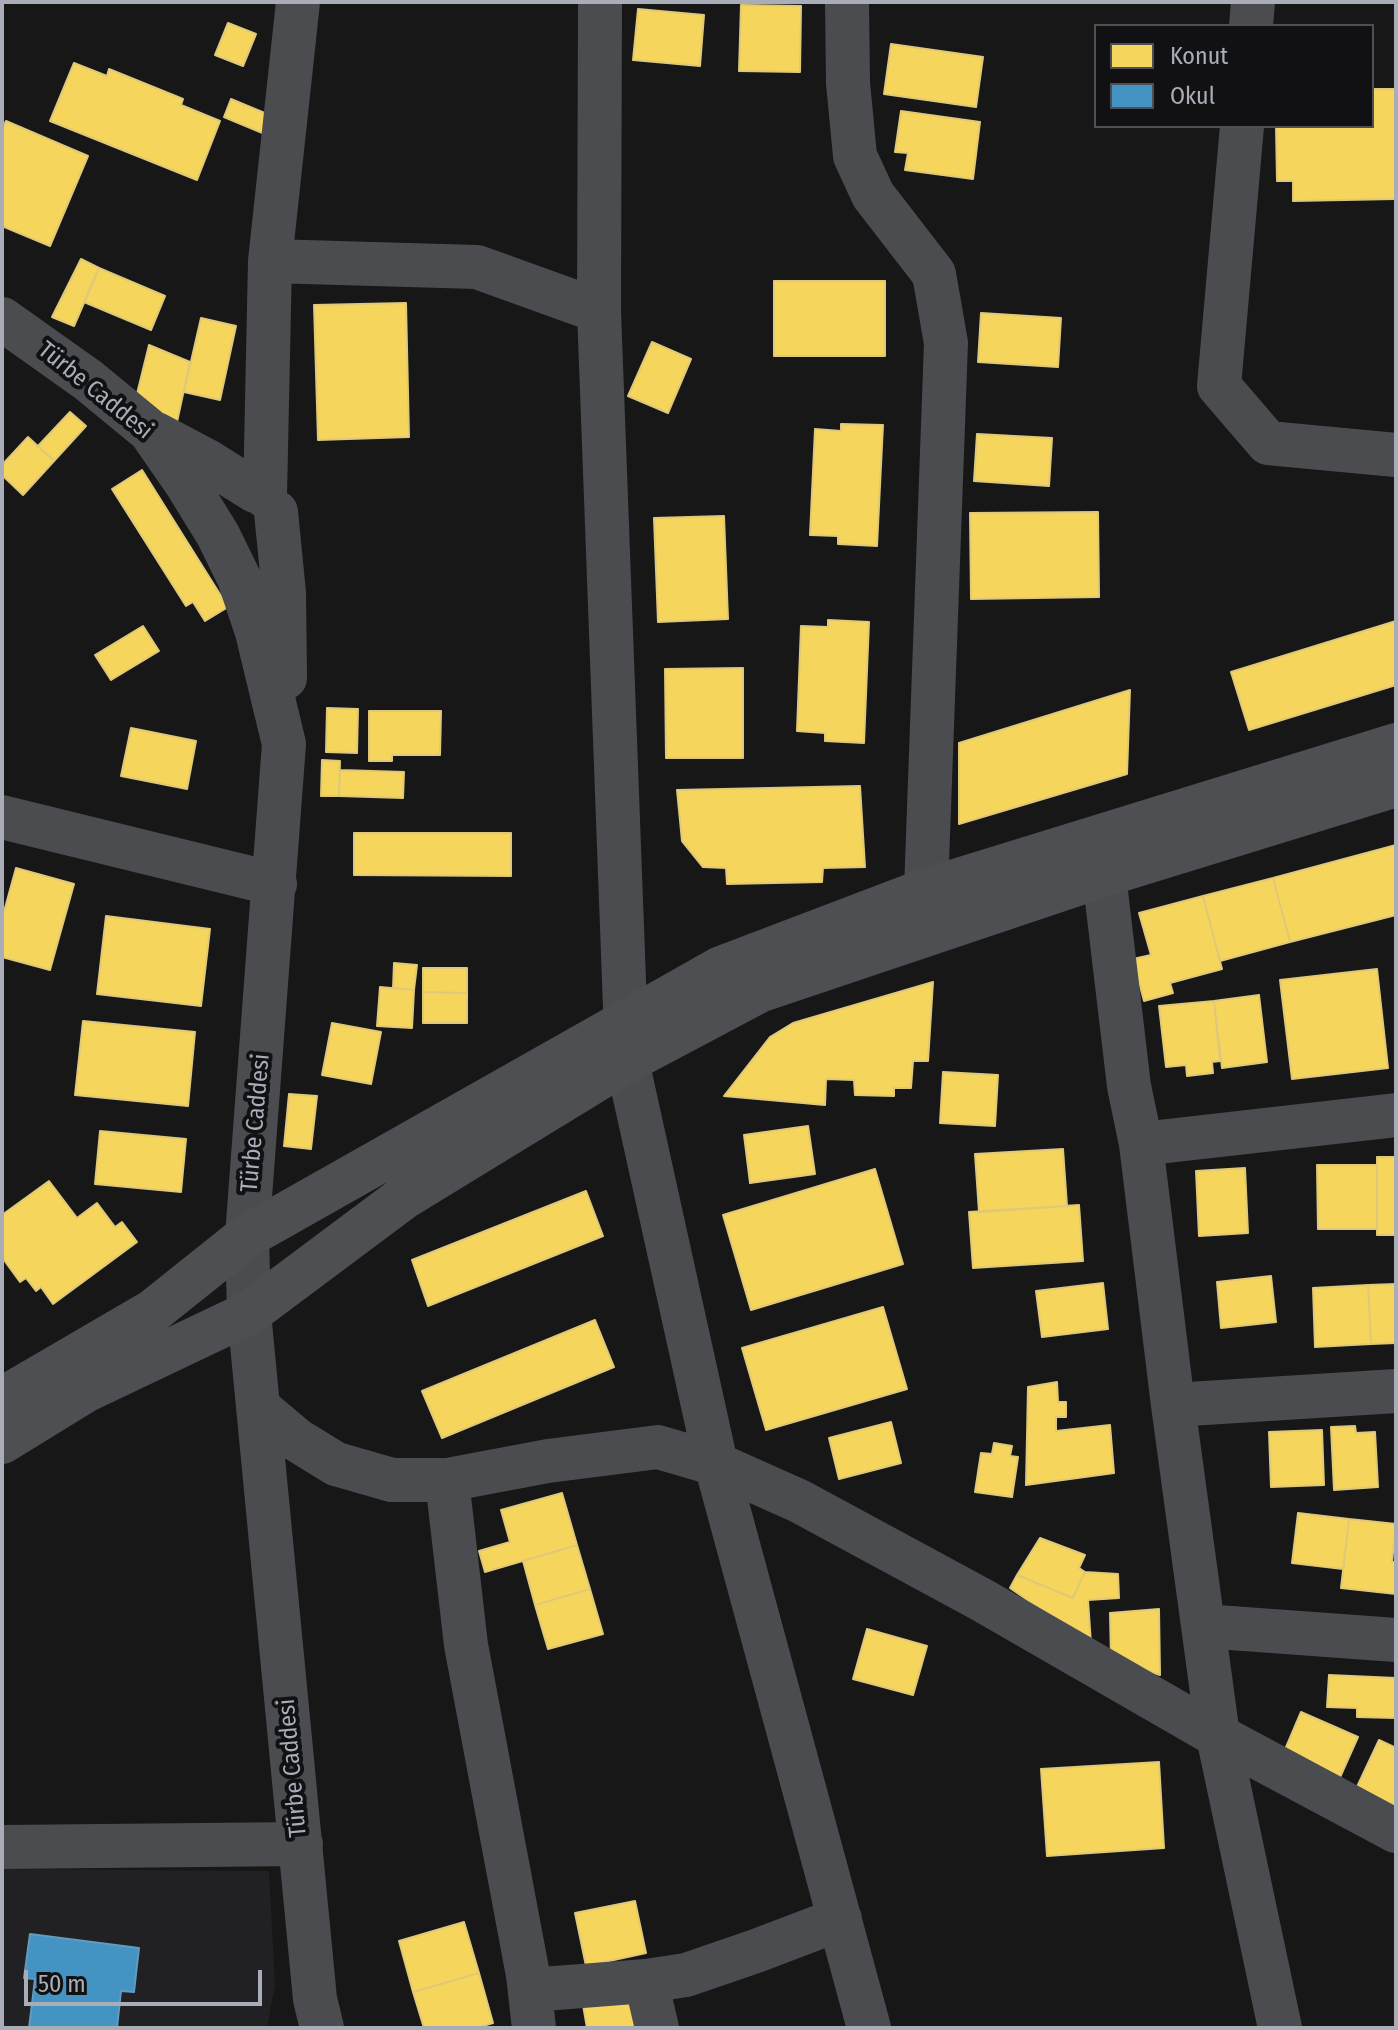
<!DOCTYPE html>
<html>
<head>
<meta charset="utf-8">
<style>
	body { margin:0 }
	#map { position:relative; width:1398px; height:2030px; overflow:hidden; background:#171717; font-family:"Fira Sans Condensed",sans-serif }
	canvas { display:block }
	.frame { position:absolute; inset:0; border:4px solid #a8adb8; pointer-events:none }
	.legend { position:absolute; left:1094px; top:24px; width:280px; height:104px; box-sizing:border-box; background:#111113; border:2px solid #4d4f55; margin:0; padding:10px 14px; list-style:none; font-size:24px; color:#a8adb8 }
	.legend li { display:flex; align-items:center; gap:16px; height:40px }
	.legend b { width:40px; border:2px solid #4d4f55 }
	.scale { position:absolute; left:24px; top:1970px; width:238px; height:36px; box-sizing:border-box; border:4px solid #a8adb8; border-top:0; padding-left:10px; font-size:24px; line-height:28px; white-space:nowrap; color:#a8adb8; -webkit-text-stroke:6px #111113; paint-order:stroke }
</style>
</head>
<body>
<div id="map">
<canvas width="1398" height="2030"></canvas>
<div class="frame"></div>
<ul class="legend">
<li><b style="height:22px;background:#f6d55c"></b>Konut</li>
<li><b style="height:22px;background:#4393c3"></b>Okul</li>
</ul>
<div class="scale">50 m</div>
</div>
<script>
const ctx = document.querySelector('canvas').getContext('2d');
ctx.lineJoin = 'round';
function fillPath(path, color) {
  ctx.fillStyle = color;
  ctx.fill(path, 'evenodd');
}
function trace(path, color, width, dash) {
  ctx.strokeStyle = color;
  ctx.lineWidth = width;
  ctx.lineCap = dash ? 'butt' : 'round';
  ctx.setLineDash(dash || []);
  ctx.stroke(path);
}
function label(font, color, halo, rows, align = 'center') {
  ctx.font = font + ' "Fira Sans Condensed",sans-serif';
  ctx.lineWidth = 8;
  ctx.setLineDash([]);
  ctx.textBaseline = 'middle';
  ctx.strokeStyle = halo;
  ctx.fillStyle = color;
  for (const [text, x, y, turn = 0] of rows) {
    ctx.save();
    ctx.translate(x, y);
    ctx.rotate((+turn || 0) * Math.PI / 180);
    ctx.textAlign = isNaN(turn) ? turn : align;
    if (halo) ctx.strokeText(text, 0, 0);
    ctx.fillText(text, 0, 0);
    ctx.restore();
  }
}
const built = new Path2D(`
	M2,1869L269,1871L275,1985L267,2028H2Z`);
const homes = new Path2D(`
	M741,5L801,6L800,72L739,71Z
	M638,9L704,15L700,66L633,60Z
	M228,23L256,34L243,66L215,55Z
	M891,44L983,57L976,107L884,94Z
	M74,63L107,76L109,69L183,99L181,105L220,121L197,180L50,121Z
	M1372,89H1396L1395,199L1293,201V181H1277L1276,126H1372Z
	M231,99L279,119L272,137L224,117Z
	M901,111L980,122L973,179L905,170L908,153L895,152Z
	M6,121L88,156L50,246L2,226V130Z
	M81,259L99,268L74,326L52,317Z
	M99,268L165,296L151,330L84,302Z
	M774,281H885V356H774Z
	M406,303L409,437L318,440L314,305Z
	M981,313L1061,318L1058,367L978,362Z
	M201,318L236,326L220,400L184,392Z
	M652,342L691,359L668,413L628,396Z
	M149,345L190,362L175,431L135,402Z
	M70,412L86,426L54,461L38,446Z
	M841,424L883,425L877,546L838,544V536L810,535L815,429L841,431Z
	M977,434L1052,438L1049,486L974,481Z
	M28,437L54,461L23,495L2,475V465Z
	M142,470L228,607L205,621L193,602L186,606L112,489Z
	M1098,512L1099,597L971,599L970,513Z
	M724,516L728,619L658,622L654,518Z
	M828,620L869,622L864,743L825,741V733L797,731L801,626L828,627Z
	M1396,621V685L1249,730L1231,672Z
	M143,626L159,651L111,680L95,655Z
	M743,668V758H666L665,669Z
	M1130,690L1127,774L959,824V743Z
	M327,708L358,709L357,753L326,752Z
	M369,711H441L440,755H392V761H369Z
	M131,728L196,741L187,789L121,776Z
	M322,760L340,761L339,796H321Z
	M340,770L404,772L403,798L339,796Z
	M860,786L865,867L823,868L822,882L727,884L726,868L703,867L682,841L677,790Z
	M354,833H511V876L354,875Z
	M1396,845V915L1290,942L1273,878Z
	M16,868L74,884L50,970L2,957V919Z
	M1273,878L1290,942L1220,961L1203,896Z
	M1203,896L1222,969L1170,983L1173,993L1144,1001L1133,959L1151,955L1139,913Z
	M106,916L210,929L201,1006L97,994Z
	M394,963L417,965L414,990L393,988Z
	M423,968H467V993L423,992Z
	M1377,969L1388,1068L1292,1079L1280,980Z
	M933,982L928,1061H913L911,1088H894V1096L855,1095L854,1080L826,1079L825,1105L724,1096L770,1037L793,1023Z
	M380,987L414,990L412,1028L377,1026Z
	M423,992L467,993V1023H423Z
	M1259,995L1267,1062L1222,1068L1214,1001Z
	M1214,1001L1220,1061L1212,1062L1213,1073L1187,1076L1186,1065L1166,1067L1159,1006Z
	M83,1021L195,1032L188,1106L75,1095Z
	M332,1023L381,1032L371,1084L322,1075Z
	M943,1072L998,1075L995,1126L940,1123Z
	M289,1094L317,1096L311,1149L284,1146Z
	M808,1126L815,1174L750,1183L744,1135Z
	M100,1131L186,1139L181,1192L95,1184Z
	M1063,1149L1067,1206L979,1212L975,1154Z
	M1377,1157H1396V1235H1377Z
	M1317,1165H1377V1229H1318Z
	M1245,1168L1248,1233L1199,1236L1196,1171Z
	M875,1169L903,1264L751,1310L723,1215Z
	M49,1181L77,1218L97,1203L115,1227L122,1222L137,1242L53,1304L41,1287L36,1291L26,1278L20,1282L4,1260L2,1261V1215Z
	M586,1191L603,1236L428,1306L412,1260Z
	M1079,1205L1083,1261L973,1268L969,1212Z
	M1271,1276L1276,1322L1221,1328L1217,1282Z
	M1103,1283L1108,1329L1042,1337L1036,1291Z
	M1396,1284V1343L1371,1344L1368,1285Z
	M1368,1285L1371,1344L1315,1347L1313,1288Z
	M883,1307L907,1389L766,1430L742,1348Z
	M595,1320L614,1367L442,1438L422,1391Z
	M1057,1382L1058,1402H1066V1417H1056V1431L1110,1425L1114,1473L1026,1485L1028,1387Z
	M891,1422L901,1463L839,1479L829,1438Z
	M1355,1426L1356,1433L1375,1432L1378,1487L1334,1490L1331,1427Z
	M1322,1430L1324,1485L1271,1487L1269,1432Z
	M994,1443L1012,1446L1010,1456L1018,1457L1012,1497L975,1492L981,1453L992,1454Z
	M562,1493L577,1545L485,1572L479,1551L510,1542L501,1510Z
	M1298,1513L1349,1519L1343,1569L1292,1563Z
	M1349,1519L1396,1524L1392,1562H1396V1594L1341,1588Z
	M1040,1538L1085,1555L1079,1568L1085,1572L1073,1598L1017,1575Z
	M577,1545L590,1589L535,1605L523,1561Z
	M1085,1572L1118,1574L1119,1598L1088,1600L1091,1644L1010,1588L1017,1575L1073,1598Z
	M590,1589L603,1634L548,1649L535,1605Z
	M1159,1609L1160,1675L1111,1659L1110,1613Z
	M867,1629L927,1646L913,1695L853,1679Z
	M1329,1675L1396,1678V1718L1357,1717V1708L1327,1707Z
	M1301,1712L1358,1737L1337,1784L1281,1759Z
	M1379,1740L1396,1748V1808L1356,1789Z
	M1159,1762L1164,1848L1047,1856L1041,1769Z
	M635,1901L646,1953L586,1966L575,1913Z
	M464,1922L479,1973L413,1992L399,1941Z
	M479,1973L493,2023L476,2028H424L413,1992Z
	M633,1990L640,2028H587L582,1999Z`);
const schools = new Path2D(`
	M30,1934L139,1948L134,1992L121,1991L117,2028H29L35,1979L24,1978Z`);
const minor = new Path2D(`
	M600,2L599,311L627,1061L716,1464L869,2028
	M847,2L848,83L855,156L873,195L934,274L946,343L926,890
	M1251,26L1253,2
	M1242,126L1219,386L1268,443L1396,455
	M270,261L477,267L599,311
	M2,319L88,380L150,431L186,483L218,535L239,578L257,632L284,744L247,1236L249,1313L315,1999L322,2028
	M156,434L209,462L255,491
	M265,496L270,261L298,2
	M276,512L284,593L285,678
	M2,817L275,884
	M1106,836L1104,875L1129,1086L1141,1144L1173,1405L1218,1736L1280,2028
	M1141,1144L1396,1115
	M1173,1405L1396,1391
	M259,1408L297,1440L336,1464L392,1480H447L548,1461L658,1447L716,1464L799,1501L982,1600L1218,1736L1396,1831
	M447,1480L466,1645L528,1975L534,2028
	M1203,1626L1396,1640
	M2,1847L301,1844
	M646,1981L657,2028
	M530,1990L646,1981L686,1975L756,1951L840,1919`);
const major = new Path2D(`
	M2,1399L153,1311L247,1236L721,968L926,890L1396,745
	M2,1442L85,1391L249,1313L403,1198L627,1061L759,991L1104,875L1396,785`);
const streetNames = [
	["Türbe Caddesi",95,391,39],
	["Türbe Caddesi",256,1123,-85],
	["Türbe Caddesi",293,1768,-95]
];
fillPath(built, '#212123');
fillPath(homes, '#f6d55c');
trace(homes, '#dfc978', 2);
fillPath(schools, '#4393c3');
trace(schools, '#619bc0', 2);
trace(minor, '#4b4c50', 44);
trace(major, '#4d4f52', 44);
label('24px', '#a8adb8', '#111113', streetNames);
</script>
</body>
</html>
